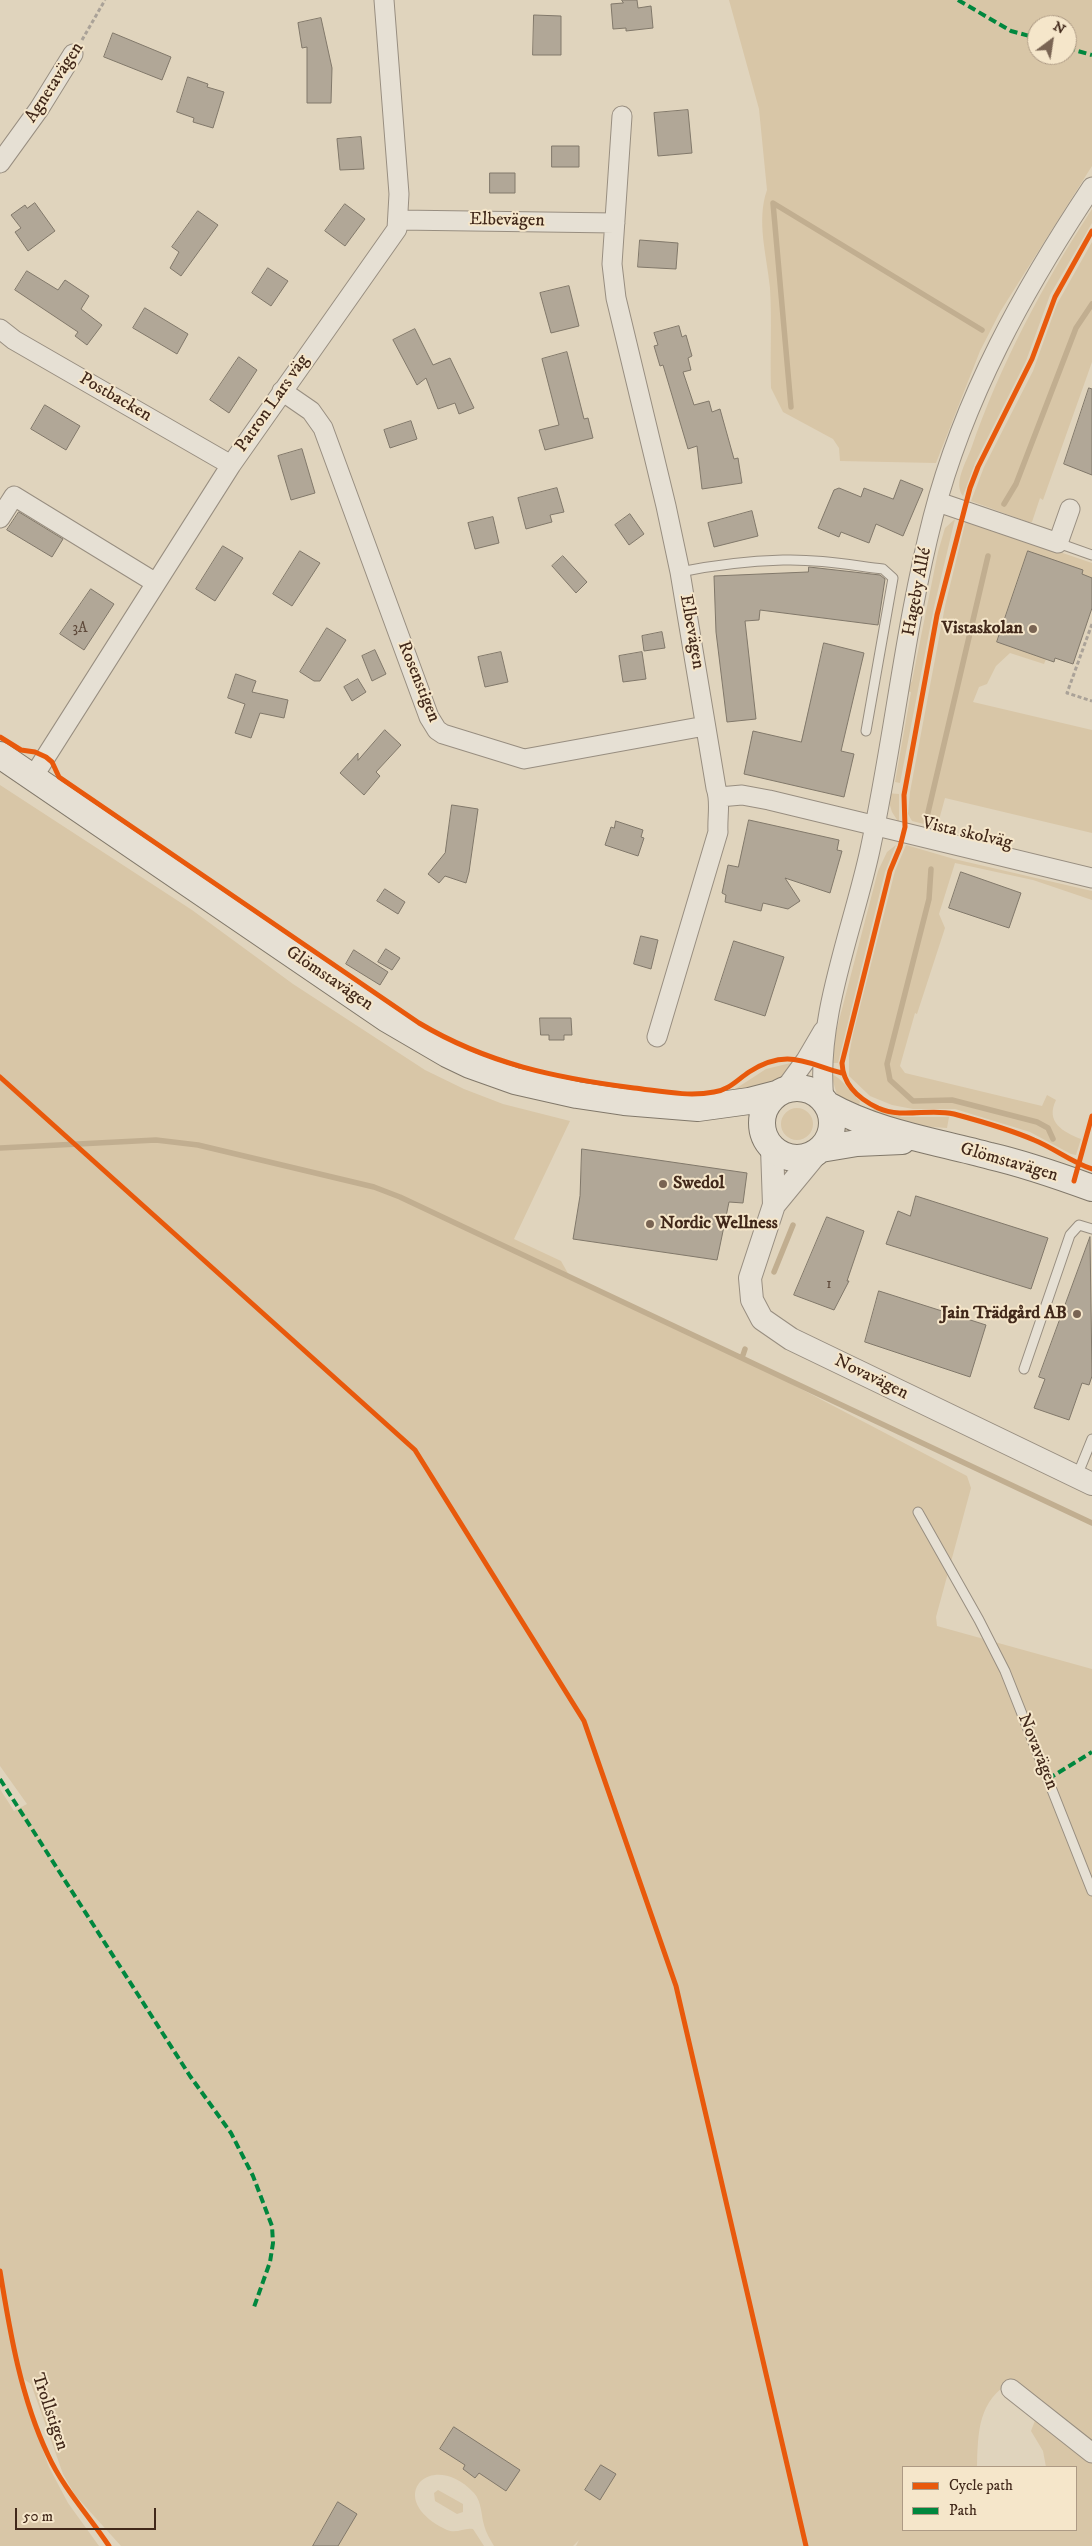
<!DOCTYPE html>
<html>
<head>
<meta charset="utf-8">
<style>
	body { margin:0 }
	#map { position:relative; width:1092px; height:2546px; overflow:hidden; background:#e0d4bd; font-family:"IM FELL DW Pica",serif }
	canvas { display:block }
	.legend { position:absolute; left:902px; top:2466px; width:175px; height:65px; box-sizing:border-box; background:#f5e6ca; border:1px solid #ad9a84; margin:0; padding:6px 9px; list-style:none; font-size:15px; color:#41281a }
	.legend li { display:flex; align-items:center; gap:10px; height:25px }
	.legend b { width:25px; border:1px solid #ad9a84 }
	.north { position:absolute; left:1027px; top:15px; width:50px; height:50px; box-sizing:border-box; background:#f5e6ca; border:1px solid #ad9a84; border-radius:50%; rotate:31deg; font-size:14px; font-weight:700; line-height:20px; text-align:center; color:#41281a }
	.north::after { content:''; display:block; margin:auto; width:18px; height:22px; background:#796453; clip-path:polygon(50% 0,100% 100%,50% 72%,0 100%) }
	.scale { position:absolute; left:15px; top:2508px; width:141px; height:22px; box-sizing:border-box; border:2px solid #41281a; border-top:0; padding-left:6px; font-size:15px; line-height:18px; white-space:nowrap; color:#41281a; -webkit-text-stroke:4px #f5e6ca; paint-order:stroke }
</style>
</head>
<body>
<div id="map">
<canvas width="1092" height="2546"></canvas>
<ul class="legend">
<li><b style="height:6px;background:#e8590c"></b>Cycle path</li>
<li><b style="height:6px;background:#00873e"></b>Path</li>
</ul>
<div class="north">N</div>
<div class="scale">50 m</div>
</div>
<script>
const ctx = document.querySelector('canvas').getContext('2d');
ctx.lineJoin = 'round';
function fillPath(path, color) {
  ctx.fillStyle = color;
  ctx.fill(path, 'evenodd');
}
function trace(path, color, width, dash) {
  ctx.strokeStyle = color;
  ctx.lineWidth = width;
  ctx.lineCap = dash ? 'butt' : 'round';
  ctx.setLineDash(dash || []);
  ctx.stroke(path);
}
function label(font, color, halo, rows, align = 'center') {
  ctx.font = font + ' "IM FELL DW Pica",serif';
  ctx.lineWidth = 4;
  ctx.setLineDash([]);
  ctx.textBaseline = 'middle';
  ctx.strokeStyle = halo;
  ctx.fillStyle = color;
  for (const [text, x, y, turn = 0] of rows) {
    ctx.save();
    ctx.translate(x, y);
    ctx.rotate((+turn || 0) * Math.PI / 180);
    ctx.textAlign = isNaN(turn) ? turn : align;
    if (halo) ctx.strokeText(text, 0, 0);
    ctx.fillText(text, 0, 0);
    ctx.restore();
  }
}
const green = new Path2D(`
	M729,0H1092V166L1000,312L980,351L936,463L840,461L839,448L833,439L783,412L771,388C770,355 772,321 770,288C767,256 756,221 767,190L759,109ZM1037,25H1067V55H1037Z
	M1092,209V223L1050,295L1026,361L975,463L963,496C953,484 966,462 971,449C1000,365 1043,284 1092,209Z
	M1092,242V362L1043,500L1040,498L1032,522H1028L971,501L984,467L1033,371L1057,304Z
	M955,519L934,607L900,783L895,782L911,692L906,691L912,681L938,552L945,528Z
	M966,520L1092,563V578L1082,574L1083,570L1028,552L997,642L1046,659L1044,664L1010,653L996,666L987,684L979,687L973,702L1092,730V833L945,798L939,820L932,826L912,821L908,814L910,792L945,606Z
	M0,785L192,910L293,984L425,1070L464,1089L503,1104L570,1121L514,1239L561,1261L570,1277L742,1358L967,1476L971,1488L936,1617L937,1626L1092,1669V2446L1012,2381C978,2401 978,2431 977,2467H903V2530H1076V2467H1046L1043,2451L1031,2431L1036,2418L1092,2460V2546H576L579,2540L573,2546H494C490,2539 486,2533 484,2525C481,2515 482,2502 474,2493C431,2447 381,2499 447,2530C457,2534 465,2527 473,2529L484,2546H338V2503L315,2543L320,2546H121L75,2495L63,2474L31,2384L19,2376L22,2393L49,2467L68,2503L99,2546H0V1789L14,1811L27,1804L0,1766Z
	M886,793L899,794V823L892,812Z
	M896,845L885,872L838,1063H832L836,1032L878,871L887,852Z
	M906,845L954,859L1092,891V900L1033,880L955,863L939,914L945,928L917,1014L915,1013L900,1066L905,1073L1042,1106L1047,1095L1056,1100C1045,1122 1063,1132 1081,1139L1076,1155L1071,1154L1030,1132L955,1109H913L892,1105L870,1096L849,1076V1055L853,1034L895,871Z
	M795,1062L774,1084L726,1095L766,1069Z
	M831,1074C840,1076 852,1094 860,1101L858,1111L837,1095Z
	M781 1124a16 16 0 1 1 32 0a16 16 0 1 1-32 0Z
	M874,1109L902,1117H949L947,1128L919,1126L870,1111Z
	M438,2490L463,2504V2512L457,2514L435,2501L434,2493Z`);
const stream = new Path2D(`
	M791,407L773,203L982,330
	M1004,504L1016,484L1076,328L1092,304
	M926,821L988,556
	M931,869L929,899L887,1064L890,1080L913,1101L952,1100L1037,1122L1048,1128L1053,1139
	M0,1148L156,1140L198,1145L374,1187L400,1197L1092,1523
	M774,1272L793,1225
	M742,1358L745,1349`);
const building = new Path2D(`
	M622,0H637L638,8L651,6L653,28L626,31V28L613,29L611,4L623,3Z
	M534,15L561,16V55H533Z
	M321,18L332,68L331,103H307V47L302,48L298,23Z
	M113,33L171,57L162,80L104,57Z
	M188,77L208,84L207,87L224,92L213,128L193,122L194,118L177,112Z
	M688,110L692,153L658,156L654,113Z
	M361,137L364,169L340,170L337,139Z
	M552,146H579V167H552Z
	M490,173H515V193H490Z
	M35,203L55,231L28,251L15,232L21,228L11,215L25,205L27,208Z
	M345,204L365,219L345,246L325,231Z
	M198,211L218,225L181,276L170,268L179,252L172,247Z
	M640,240L678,243L676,269L638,267Z
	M268,268L288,281L271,306L252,293Z
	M27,271L58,290L65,280L89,296L81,309L102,325L87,345L75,336L78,332L15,290Z
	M569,286L579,326L551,333L540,293Z
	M145,308L188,334L177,354L133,328Z
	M679,326L682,337L686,335L692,356L688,358L691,370L683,372L694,405L709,401L712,412L720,409L734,459L738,458L742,483L702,489L697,446L688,449L663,365L660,366L654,346L658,345L654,333Z
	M415,329L433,365L450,358L474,408L459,414L455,403L438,409L426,378L417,385L393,340Z
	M567,352L584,419L588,418L593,438L545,450L539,430L559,425L542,359Z
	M239,357L257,370L229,413L210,400Z
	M1089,388L1092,389V475L1064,464Z
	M45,405L80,426L66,450L31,429Z
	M411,421L417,439L390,448L384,430Z
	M302,449L315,493L291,500L278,456Z
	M901,480L923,489L903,536L876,524L869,543L841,532L839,537L818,528L834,490L839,488L861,497L864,488L893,499Z
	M557,488L564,512L550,515L552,522L526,529L518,498Z
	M752,511L758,536L714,547L708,523Z
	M19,512L63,539L52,557L7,530Z
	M630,514L644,534L629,545L615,525Z
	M493,517L499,543L475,549L468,523Z
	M223,546L243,558L215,601L196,589Z
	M300,551L320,563L292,606L273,594Z
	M1028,551L1083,570L1082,574L1092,578V608L1073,664L1055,658L1054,662L997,642Z
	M563,556L587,582L576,593L552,566Z
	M809,567L880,575L885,579L878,625L760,610L759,620L745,621L756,719L727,722L716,632L714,576L808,572Z
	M91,589L114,604L84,650L60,634Z
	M327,628L346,640L320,681H314L300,672Z
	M662,632L665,648L644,651L642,636Z
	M824,643L864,653L841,751L854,754L844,797L744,774L753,731L801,742Z
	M375,650L386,674L372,681L362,656Z
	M501,652L508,682L485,687L478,657Z
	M642,652L646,679L623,682L619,656Z
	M236,674L256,681L252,692L288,700L284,718L260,713L251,738L235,733L245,704L228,698Z
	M358,679L366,692L352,701L344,687Z
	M385,730L401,745L376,772L380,776L364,795L340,773L358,753V760Z
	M452,805L478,809L469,872L466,883L445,876L439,883L428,874L445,853Z
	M749,820L839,840L837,850L842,851L830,893L785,878L800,901L788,909L763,903L761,911L725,902L726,895L722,893L728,865L738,867Z
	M616,821L643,830L641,837L644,838L638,856L605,845L611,827L614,828Z
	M961,872L1021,893L1009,928L949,908Z
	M385,889L405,902L398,914L377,901Z
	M641,936L658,940L651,969L634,964Z
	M734,941L784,957L765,1016L715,1000Z
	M386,949L400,958L392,970L378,962Z
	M354,950L388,972L380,985L346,964Z
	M540,1018H571L572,1035H564V1040H549V1035H541Z
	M582,1149L747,1173L743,1203L729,1202L717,1260L573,1239L580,1196Z
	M916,1196L1048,1238L1031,1289L886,1244L898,1211L910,1216Z
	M827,1217L864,1231L847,1281H849L834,1310L794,1295Z
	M1090,1237L1092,1376L1089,1385L1082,1383L1069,1420L1034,1408L1045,1379L1039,1377Z
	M879,1291L986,1325L970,1377L865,1342Z
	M454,2427L520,2470L506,2491L479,2473L475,2478L463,2469L465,2465L440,2449Z
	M601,2465L616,2474L600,2500L585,2490Z
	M338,2502L357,2514L338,2546H313Z`);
const path = new Path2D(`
	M82,40L105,0
	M1092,624L1067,693L1092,701`);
const service = new Path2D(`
	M1058,543L1092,555
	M680,572C714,565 749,561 783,560C817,559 850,565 883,569L893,578L866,731
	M1024,1369L1070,1235L1079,1225L1092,1229
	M1077,1476L1092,1439
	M918,1512L979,1620L1005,1671L1092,1891`);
const minor = new Path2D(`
	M622,116L612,264L616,298L666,506L680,572L716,788C721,801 717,818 718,832L657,1037
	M0,163L39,109L73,54
	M399,220L615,223
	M0,329L14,340L231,465
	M282,391L311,411L323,428L429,717L437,730L443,734L524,759L705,726
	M938,502L1058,543L1070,509
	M0,518L14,496L156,583
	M33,777L231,465L397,229L399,194L384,0
	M719,797L742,795L769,800L1092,878
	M784,1090L806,1060L823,1031
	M824,1100C815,1020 853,929 870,850C894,739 905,626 933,517C964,397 1024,289 1092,187
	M1011,2389L1092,2453`);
const tertiary = new Path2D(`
	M772,1148L774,1205
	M816,1154L774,1205L750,1278L752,1300L762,1319L791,1339L1092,1484`);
const secondary = new Path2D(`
	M0,755L387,1019L447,1054L470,1065L515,1081L577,1095L624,1102L698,1108L749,1101L776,1094
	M762 1123a35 35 0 1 1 70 0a35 35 0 1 1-70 0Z
	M828,1105C878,1133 935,1141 990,1156C1025,1164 1059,1176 1092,1188
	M821,1149L857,1143L902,1141`);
const quiet = new Path2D(`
	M958,0L1011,31L1037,38
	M1067,48L1092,55
	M0,1779L190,2076L231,2133L253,2176L272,2226L273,2243L270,2262L253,2310
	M1048,1779L1092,1752`);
const cycleway = new Path2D(`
	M1092,231L1055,297L1032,359L978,467L970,488L937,615L904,795L905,827L900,847L890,871L842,1063C843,1085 859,1099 878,1108C903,1119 929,1108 954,1114C980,1121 1009,1129 1034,1140C1054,1148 1071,1162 1092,1169
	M0,737L21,750L35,752L46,757L52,762L59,777L419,1023C488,1064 556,1078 634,1088C660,1091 688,1097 714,1092C729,1090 737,1080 749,1072C787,1048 805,1063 842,1073
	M0,1077L415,1450L584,1721L676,1986L806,2546
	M1074,1181L1092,1116
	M0,2271C10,2333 21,2398 48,2455C63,2488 89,2516 109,2546`);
const markers = [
	[1033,629,5,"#796453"],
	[663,1184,5,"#796453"],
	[650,1224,5,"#796453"],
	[1077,1314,5,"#796453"]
];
const numberNames = [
	["3A",80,629],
	["1",829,1285]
];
const streetNames = [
	["Agnetavägen",55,83,-57],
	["Elbevägen",507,221,1],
	["Postbacken",115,398,30],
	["Patron Lars väg",273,404,-55],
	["Hageby Allé",918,592,-79],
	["Elbevägen",691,632,80],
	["Rosenstigen",418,682,68],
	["Vista skolväg",967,834,13],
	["Glömstavägen",329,979,34],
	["Glömstavägen",1009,1163,16],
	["Novavägen",871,1378,26],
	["Novavägen",1037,1752,68],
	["Trollstigen",49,2412,71]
];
const poiNames = [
	["Vistaskolan",1023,629],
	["Swedol",673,1184,"left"],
	["Nordic Wellness",660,1224,"left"],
	["Jain Trädgård AB",1067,1314]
];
fillPath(green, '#d8c6a7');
trace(stream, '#c1ae90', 5.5);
fillPath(building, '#b1a797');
trace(building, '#81786a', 1);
trace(service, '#988e80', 11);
trace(minor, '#988e80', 21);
trace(tertiary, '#988e80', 24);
trace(secondary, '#81786a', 28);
trace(path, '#aaa298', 3, [4, 2.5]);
trace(service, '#e6e0d4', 9);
trace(minor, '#e6e0d4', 19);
trace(tertiary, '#e6e0d4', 22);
trace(secondary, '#e6e0d4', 26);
trace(quiet, '#00873e', 4, [8, 4]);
trace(cycleway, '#e8590c', 5);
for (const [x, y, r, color] of markers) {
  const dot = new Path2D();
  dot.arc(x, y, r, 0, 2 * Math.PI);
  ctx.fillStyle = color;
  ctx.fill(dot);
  trace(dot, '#f5e6ca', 2);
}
label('15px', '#5d4839', null, numberNames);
label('18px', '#41281a', '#f5e6ca', streetNames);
label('bold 18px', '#41281a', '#f5e6ca', poiNames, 'right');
</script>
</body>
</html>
